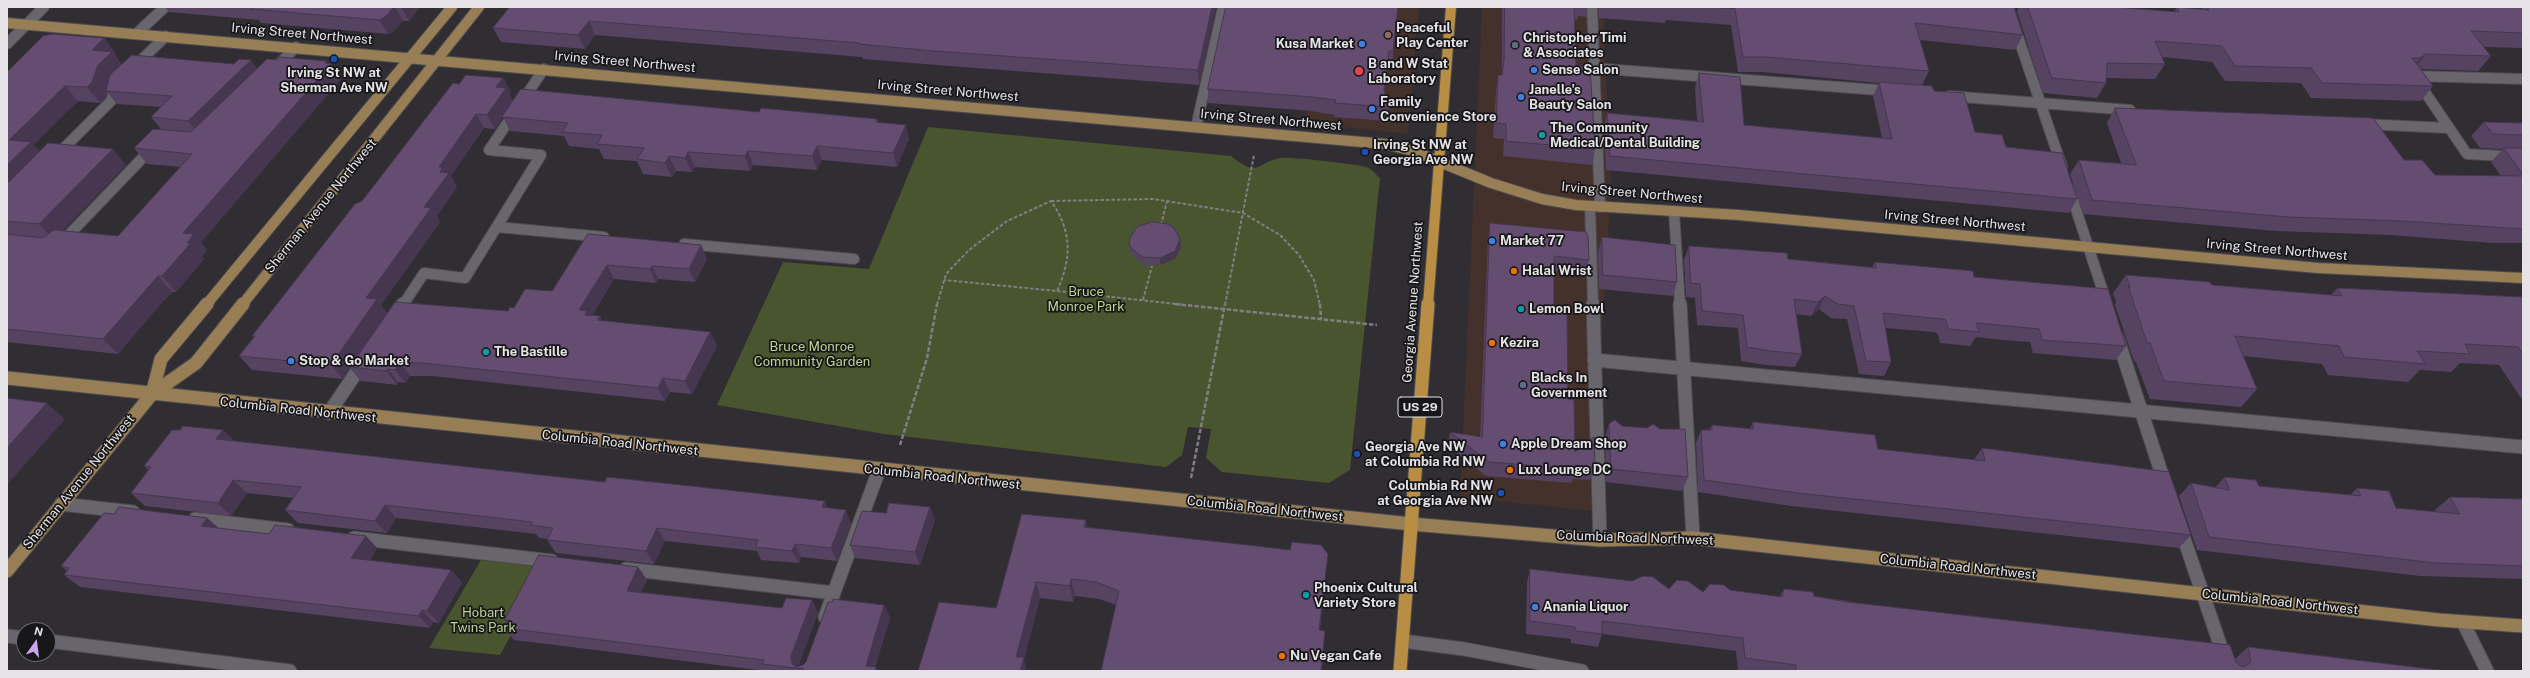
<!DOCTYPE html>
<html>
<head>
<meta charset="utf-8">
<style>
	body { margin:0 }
	#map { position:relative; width:2530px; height:678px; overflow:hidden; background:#302d33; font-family:"Public Sans",sans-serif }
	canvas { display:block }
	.frame { position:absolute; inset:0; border:8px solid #e5e3e6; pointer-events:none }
	.north { position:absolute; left:16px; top:622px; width:40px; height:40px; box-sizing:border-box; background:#171618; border:1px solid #69686a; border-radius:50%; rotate:14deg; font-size:11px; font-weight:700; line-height:16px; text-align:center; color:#e5e3e6 }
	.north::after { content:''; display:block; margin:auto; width:14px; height:18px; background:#c9a5ee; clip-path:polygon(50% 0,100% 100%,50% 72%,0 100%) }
</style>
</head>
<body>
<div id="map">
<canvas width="2530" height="678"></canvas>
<div class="frame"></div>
<div class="north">N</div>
</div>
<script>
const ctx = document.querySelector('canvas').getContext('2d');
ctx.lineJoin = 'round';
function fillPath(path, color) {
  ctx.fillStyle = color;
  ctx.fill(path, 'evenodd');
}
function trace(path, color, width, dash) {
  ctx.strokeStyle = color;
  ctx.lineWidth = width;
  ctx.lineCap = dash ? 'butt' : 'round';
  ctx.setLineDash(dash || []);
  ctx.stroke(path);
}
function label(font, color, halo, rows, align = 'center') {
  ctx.font = font + ' "Public Sans",sans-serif';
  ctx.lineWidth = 3.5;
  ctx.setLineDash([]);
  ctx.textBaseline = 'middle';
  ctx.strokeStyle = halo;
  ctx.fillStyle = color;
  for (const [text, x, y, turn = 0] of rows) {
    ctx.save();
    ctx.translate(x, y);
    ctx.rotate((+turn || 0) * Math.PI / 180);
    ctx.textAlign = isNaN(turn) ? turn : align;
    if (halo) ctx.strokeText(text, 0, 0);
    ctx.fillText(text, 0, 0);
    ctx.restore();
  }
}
const commercial = new Path2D(`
	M1324,7H1419L1408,134L1305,123Z
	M1482,7H1603L1611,188L1591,511L1460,497Z`);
const green = new Path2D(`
	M928,127L1231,156C1259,178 1254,164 1280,158C1285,156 1359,164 1366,167C1371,168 1376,175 1380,178L1350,470L1329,483L1222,472L1206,458L1211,429L1188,427L1182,455L1166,467L884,434L717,405L783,262L869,269Z
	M481,560L550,566L500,655L429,648Z`);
const pathFar1 = new Path2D(`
	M1051,201L1153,199L1243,213L1280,235L1299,255L1314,280L1320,305
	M1161,225L1167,201
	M1057,291L1185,305
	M1143,300L1152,266
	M937,305L946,274L969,250L1007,221L1051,201C1072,231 1072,258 1057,291L944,280
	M1225,305L1254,155`);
const path = new Path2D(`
	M1175,304L1377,325
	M1320,304L1321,319
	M900,445L927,358L937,304
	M1191,478L1225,304`);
const minorFar1 = new Path2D(`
	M1592,7L1600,207
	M2008,7L2062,167
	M136,34L165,7
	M7,44L44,7
	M134,67L166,36
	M1593,68L1891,91
	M274,69L296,47
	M2523,79L2414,76L2467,154L2523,157
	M1949,96L2130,110
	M2362,124L2448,128
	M1196,127L1223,7
	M55,157L111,101L116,84
	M2069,188L2107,304
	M1590,206L1593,305
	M1674,212L1680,305
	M497,227L604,237
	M61,243L153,147
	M684,244L854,259
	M403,305L424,273L465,278L541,155L489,150L544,69`);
const minor = new Path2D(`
	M1593,304L1600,540
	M1680,304L1693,538
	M395,316L403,304
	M2117,337L2166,487
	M1594,360L2523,447
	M329,413L364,361
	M61,504L133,512
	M195,519L288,530
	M2180,527L2229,671
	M354,538L552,561
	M626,569L834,593
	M825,617L879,470
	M2463,622L2487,671
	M7,636L24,638
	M48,641L290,671
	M1403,641L1464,649L1582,671`);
const majorFar1 = new Path2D(`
	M7,23L1385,144L1413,151L1491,183L1542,199L1576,205L1739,215L2318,268L2523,278
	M206,305L452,7
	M242,305L479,7`);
const major = new Path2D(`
	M7,378L1411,524L1600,540L1693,538L2439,620L2523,626
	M152,394L161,359L207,304
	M7,571L152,394L196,363L243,304`);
const highwayFar1 = new Path2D(`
	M1428,305L1451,7`);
const highway = new Path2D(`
	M1400,671L1428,304`);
const wall = new Path2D(`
	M140,7H155L154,8Z
	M165,7H420L409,21H403L394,31L388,34L261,23L259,20L169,12Z
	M510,7H1216L1199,85L937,65L863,59L862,57L595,35L585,49L501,42L493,28Z
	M1398,7L1392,66L1387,65L1384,92L1389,107L1388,121L1334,117L1335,115L1311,111L1208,103V89Z
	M1502,7H1588L1586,17L1578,16L1577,20L1574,19L1576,66L1595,149L1592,165L1503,156L1504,139L1493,138L1496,91L1498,75H1502Z
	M1598,7H2014L2023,35L2015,50L1920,40L1929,71L1922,85L1934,91L1975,132L2006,147L2077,199L2069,213L1606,170L1604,127L1607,113L1697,121L1695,87L1699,73L1744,125L1882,138L1873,96L1879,83L1762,72H1738L1731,25L1666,20L1665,23L1599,18Z
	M2019,7H2115L2174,12L2177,7L2201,10L2202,7H2523V48L2484,47L2491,56L2478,71L2421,69L2433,86L2421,101L2311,98L2301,83L2225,81L2212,62L2162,57L2165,64L2155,79L2106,78V83L2097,98L2043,93L2017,11Z
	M104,38L116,54L115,55L122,65L234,64L251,60L257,69L328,63L331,64L341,79L201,242L207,250L202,256L204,259L176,292H172L164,300L118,354L7,342V72ZM107,92L117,104L161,107L151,117L161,129L134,148L147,164L181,167L118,236L62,231L126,165L40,152L33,145L78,101L100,103L105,98Z
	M503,78L511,92L509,94L513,101L759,112L877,119L878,122L909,139L897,167L822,160L817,170L753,165L750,171L695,167L692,172L676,171L672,177L643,174L637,161L604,159L599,149L569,146L564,136L510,131L503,117L495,129L484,128L451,176L457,187L437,216L440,222L381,305L387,313L508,311L514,308L552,291L588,234L701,245L707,259L695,282L658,279L656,283L614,279L592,315L600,316L602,321L710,332L717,346L692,394L670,392L665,401L432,376H410L405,383L398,382L397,385L361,381L350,368L343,379L252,370L239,356L254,337L252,336L362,201L459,84Z
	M2115,108L2404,160L2435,175L2501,176L2491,162L2503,149L2480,148L2471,136L2484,122L2523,123V243H2493L2390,235L2276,231L2083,214L2070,174L2079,160L2121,163L2107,123Z
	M1490,223L1589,260L1585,275L1554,271V308L1575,452L1595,467L1590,480L1573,479L1571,483L1486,476L1447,446L1450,432L1480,437L1488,237Z
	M1602,237L1677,282L1673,296L1599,289L1598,252Z
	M1180,239L1181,247L1175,259L1160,265H1144L1133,256L1130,251L1129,244Z
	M1689,246L1788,259L1872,267L1875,262L1974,277L2126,346L2116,360L2033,353L2030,342L2002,340L1976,337L1970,346L1940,343L1938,334L1934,332L1885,328L1891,362L1884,376L1859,374L1847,319L1831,318L1819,309L1811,316L1796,314L1802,354L1795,367L1766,365L1741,361L1738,328L1697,325L1695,298L1686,297L1684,260Z
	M2126,275L2212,285L2331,295L2337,288L2523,297V401L2499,365L2460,363L2451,372L2420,370L2408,382L2328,375L2322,364L2243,356L2257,389L2241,407L2150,399L2136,362L2134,361L2115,305L2116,302L2113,293Z
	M1753,422L1878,449L1974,460L1982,448L2191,535L2179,548L1791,506L1698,492L1696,443L1701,430H1709L1712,425L1750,429Z
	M1609,424L1622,426L1688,477L1682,491L1606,482L1605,438Z
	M180,430H223L234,441L828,508L851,523L837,561L801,557L799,563L761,560L757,551L665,541L654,564L556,553L547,540V539L539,538L536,534L396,518L387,533L298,523L285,510L294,498L247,493L231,516L145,506L131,493L148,470L144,466Z
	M2225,477L2259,486L2350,495L2357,488L2396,508L2436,512L2435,510L2450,497L2523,499V579L2420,576L2197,550L2179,496L2191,483L2215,487Z
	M930,507L935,520L920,565L855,558L850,545L886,513Z
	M1086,520L1087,528L1326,571L1320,630L1324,648L1116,605L1099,599L1075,596L1073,602L1040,598L1024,659L996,608Z
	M219,529L269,534L366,536L377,548L370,560L451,570L462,582L439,623L433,622L430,628L80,587L64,575L67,571L61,566Z
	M638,567L647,580L641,592L782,608L812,600L818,613L798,666L803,665L884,605L890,618L875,667L878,671H766L514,640L504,628L507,622L505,620Z
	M1530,569L1669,589L1703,592L1779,597L1784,589L1814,596L2235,659L2248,647L2447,671H1738L1736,651L1602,634L1598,647L1571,643V639L1526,634L1527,582Z`);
const shadedWall = new Path2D(`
	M394,7H395L403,21L394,31L388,34L379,20Z
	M401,7H420L409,21Z
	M1212,7H1216L1199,85L1198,70Z
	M589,21L595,35L585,49L578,35Z
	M104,38L116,54L115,55L124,67L106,91L107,92L105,98L100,103L87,87L92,50Z
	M2426,54L2414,69L2408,73L2420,58Z
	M251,60L260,73L199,134L188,121Z
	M327,61L329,65L331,64L341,79L201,242L207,250L202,256L204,259L176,292L162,276L187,243L183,233Z
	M503,78L511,92L509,94L514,102L502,117H503L495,129L487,115L496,87Z
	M65,86L78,101L33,145L45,157L7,194V165L9,140Z
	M476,114L484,128L451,176L457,187L437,216L440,222L381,305L387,313L343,379L331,365L366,298L424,207L440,172L439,167Z
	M906,125L909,139L897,167L893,153Z
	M817,146L822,160L817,170L812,156Z
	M113,149L126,165L54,240L39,224Z
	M748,151L753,165L750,171L745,156Z
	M688,152L695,167L692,172L685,158Z
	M669,156L676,171L672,177L665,163Z
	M1180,239L1181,247L1175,259L1160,265V258Z
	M701,245L707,259L695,282L689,269Z
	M607,265L614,279L591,318L594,325L579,310Z
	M652,266L658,279L656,283L650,269Z
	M158,276L172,292L164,300L118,354L103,339L150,285Z
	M1825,296L1819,309L1811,316L1818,302Z
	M600,316L607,329L597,320Z
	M710,332L717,346L692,394L685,381Z
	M400,362L410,376L405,383L395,370Z
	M388,369L398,382L397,385L387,371Z
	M663,378L670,392L665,401L658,388Z
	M47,403L65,419L7,485V448Z
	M223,430L236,444L216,439Z
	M233,480L247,493L231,516L218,503Z
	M825,501L830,514L822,507Z
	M385,505L396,518L387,533L375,521Z
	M930,507L935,520L920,565L915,552Z
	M846,510L851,523L837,561L831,548Z
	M207,518L221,530L201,526Z
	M1086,520L1089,537L1084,527Z
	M657,528L665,541L654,564L646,551Z
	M366,536L377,548L364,571L351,558Z
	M795,544L801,557L799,563L792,551Z
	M1328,554L1326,571L1318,647L1319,630Z
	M638,567L647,580L636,603L627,591Z
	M451,570L462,582L439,623L427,611Z
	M1071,579L1075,596L1073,602L1070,586Z
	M1036,582L1040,598L1024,659L1027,671H1020L1016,657Z
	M812,600L818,613L798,668L792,664L791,656Z
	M884,605L890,618L873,671L866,666Z
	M422,610L433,622L430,628L419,616Z
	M1325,631L1322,671H1321Z`);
const building = new Path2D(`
	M253,7H394L385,17L379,20L251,9Z
	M510,7H1212L1198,70L934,51L859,44L860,43L589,21L578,35L493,28Z
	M1226,7H1398L1393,51H1389L1384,90L1389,107L1335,103L1336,100L1312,97L1208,89Z
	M1505,7H1574L1576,66L1590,67L1595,149L1506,141V124L1496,123L1498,75H1502L1504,60Z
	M1704,7H2014L2023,35L1915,23L1929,71L1767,57H1743L1735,9Z
	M2028,7H2115L2179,12L2177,7L2209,10L2207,7H2523V33L2471,31L2491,56L2426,54L2420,58H2412L2433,86L2322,83L2311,68L2235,66L2222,46L2155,41L2165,64L2107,63L2106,83L2052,78Z
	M52,34L104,38L92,50L112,52L98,65L92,82L87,87L65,86L9,140L31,142L7,165V72L43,36Z
	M132,55L234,64L239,59L251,60L188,121L151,117L172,96L106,91L110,75Z
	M279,57L327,61L325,63L331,64L183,233L194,234L187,243H191L162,276H158L150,285L103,339L7,329V234L42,238L54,230L118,236L192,154L134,148L153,129L191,132L267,59L277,60Z
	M1699,73L1740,77L1744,125L1892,139L1879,82L1932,86L1934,91L1964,93L1975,132L2002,135L2006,147L2062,153L2077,199L1610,156L1607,113L1703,122Z
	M466,75L503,78L496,87L506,88L487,115L476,114L439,167H443L440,172L449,173L424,207L431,208L366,298L377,299L331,365L239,356L255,336H252L355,204L362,201L453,83L459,84Z
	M521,89L759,112L761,108L877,119L876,122L906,125L893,153L817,146L812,156L748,151L745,156L688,152L685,158L669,156L665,163L637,159L644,148L597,144L602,135L562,132L568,123L502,117Z
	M2115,108L2373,118L2404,160H2422L2435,175L2523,176V229L2507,228L2403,221L2288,217L2092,200L2079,160L2136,165Z
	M2484,122L2523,123V135L2493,134Z
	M48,143L113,149L39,224L7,221V184Z
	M2504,148H2523V174Z
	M1152,222L1168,224L1174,228L1180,239L1175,251L1160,258L1143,257L1132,249L1129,244L1130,238L1137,227Z
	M1490,223L1586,232L1588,236L1589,260L1554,256V308L1567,310L1568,399L1574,400L1575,452L1594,437L1595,467L1575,465V469L1489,462L1450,432L1482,437Z
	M588,234L701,245L689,269L652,266L650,269L607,265L579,310L587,311L585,315L600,316L597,320L710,332L685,381L663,378L658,388L422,363L400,362L395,370L388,369L387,371L350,367L395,302L508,311L510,307L514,308L525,289L552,291Z
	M1602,237L1675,245L1677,282L1603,275Z
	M1689,246L1787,253L1788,259L1876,268L1875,262L1973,271L1974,277L2108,289L2126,346L2042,340L2039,329L2010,326L1976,323L1979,332L1948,329L1946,320L1942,319L1883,313L1891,362L1866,361L1854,306L1838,304L1825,296L1818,302L1794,299L1802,354L1771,351L1747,347L1743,315L1702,311L1700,284L1691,283Z
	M2126,275L2210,282L2212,285L2342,296L2337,288L2523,297V354L2518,347L2465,344L2470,354L2417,351L2426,364L2344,357L2339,346L2235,336L2257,389L2164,381L2150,343H2147L2128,286L2130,287Z
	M7,398L47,403L7,448Z
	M1615,420L1622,426L1647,428L1653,424L1660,429H1685L1688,477L1611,469L1609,424Z
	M1753,422L1875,435L1878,449L1985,461L1982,448L2169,472L2191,535L1798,493L1704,480L1701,430H1712V425L1753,429Z
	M183,426L223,430L216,439L605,482L607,477L746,492L825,501L822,507L846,510L831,548L795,544L792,551L755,547L758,540L657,528L646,551L547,540L553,528L530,525L532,522L385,505L375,521L285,510L301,487L233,480L218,503L131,493L151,467L144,466L172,430H180Z
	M2225,477L2256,480L2259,486L2361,496L2357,488L2389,491L2396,508L2460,514L2450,497L2523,499V566L2436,563L2209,537L2191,483L2229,490Z
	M889,503L930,507L915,552L850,545L862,511L886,513Z
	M119,507L207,518L201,526L269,534L275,525L366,536L351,558L451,570L427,611L422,610L419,616L64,575L69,568L61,566L104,513L114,514Z
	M1022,514L1086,520L1084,527L1257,546L1290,550L1292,542L1321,545L1328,554L1319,630L1325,631L1321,671H1101L1119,591L1096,582L1071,579L1070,586L1036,582L1016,657H1024L1020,671H918L939,602L996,608Z
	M539,555L638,567L627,591L782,608L786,598L812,600L791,656L792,664L796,667L803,665L806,662L828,602H832L833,599L884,605L866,666L876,667L875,671H804V669L762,664L764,660L504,628L508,620H505Z
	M1530,569L1632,581L1643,576L1653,577L1669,589L1677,580L1688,581L1703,592L1710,584L1724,585L1730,590L1782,597L1784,589L1813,592L1814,596L1847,602L2230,645L2236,662L2242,667L2249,664L2251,661L2248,647L2447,671H1796V665L1745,658L1743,638L1602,621V634L1576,631L1575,627L1530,621Z`);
const markers = [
	[1388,35,4,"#8d6e63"],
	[1362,44,4,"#3f7fe0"],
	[1515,45,4,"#5c6f8a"],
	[334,59,4,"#1a4fb4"],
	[1534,70,4,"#3f7fe0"],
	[1359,71,5,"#e0444e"],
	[1521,97,4,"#3f7fe0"],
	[1372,109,4,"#3f7fe0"],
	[1542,135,4,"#0f9aa8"],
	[1365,152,4,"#1a4fb4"],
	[1492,241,4,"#3f7fe0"],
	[1514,271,4,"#e8710a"],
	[1521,309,4,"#0f9aa8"],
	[1492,343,4,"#e8710a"],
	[486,352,4,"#0f9aa8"],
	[291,361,4,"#3f7fe0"],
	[1523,385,4,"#5c6f8a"],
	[1503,444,4,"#3f7fe0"],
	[1357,454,4,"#1a4fb4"],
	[1510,470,4,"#e8710a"],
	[1501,493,4,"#1a4fb4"],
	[1306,595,4,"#0f9aa8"],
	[1535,607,4,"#3f7fe0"],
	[1282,656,4,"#e8710a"]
];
const shields = [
	[1420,407,44]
];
const shieldNames = [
	["US 29",1420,407]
];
const poiNames = [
	["Peaceful",1396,28],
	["Play Center",1396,43],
	["Christopher Timi",1523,38],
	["& Associates",1523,53],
	["Kusa Market",1354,44,"right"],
	["B and W Stat",1368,64],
	["Laboratory",1368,79],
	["Sense Salon",1542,70],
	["Irving St NW at",334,73,"center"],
	["Sherman Ave NW",334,88,"center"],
	["Janelle's",1529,90],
	["Beauty Salon",1529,105],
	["Family",1380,102],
	["Convenience Store",1380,117],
	["The Community",1550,128],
	["Medical/Dental Building",1550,143],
	["Irving St NW at",1373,145],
	["Georgia Ave NW",1373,160],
	["Market 77",1500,241],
	["Halal Wrist",1522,271],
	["Lemon Bowl",1529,309],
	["Kezira",1500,343],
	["The Bastille",494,352],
	["Stop & Go Market",299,361],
	["Blacks In",1531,378],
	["Government",1531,393],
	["Apple Dream Shop",1511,444],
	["Georgia Ave NW",1365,447],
	["at Columbia Rd NW",1365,462],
	["Lux Lounge DC",1518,470],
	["Columbia Rd NW",1493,486,"right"],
	["at Georgia Ave NW",1493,501,"right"],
	["Phoenix Cultural",1314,588],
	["Variety Store",1314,603],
	["Anania Liquor",1543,607],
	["Nu Vegan Cafe",1290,656]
];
const streetNames = [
	["Irving Street Northwest",302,34,5],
	["Irving Street Northwest",625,62,5],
	["Irving Street Northwest",948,91,5],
	["Irving Street Northwest",1271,120,5],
	["Irving Street Northwest",1632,193,5],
	["Sherman Avenue Northwest",321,206,-51],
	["Irving Street Northwest",1955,221,5],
	["Irving Street Northwest",2277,250,5],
	["Georgia Avenue Northwest",1413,302,-86],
	["Columbia Road Northwest",298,410,6],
	["Columbia Road Northwest",620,443,6],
	["Columbia Road Northwest",942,477,6],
	["Sherman Avenue Northwest",79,482,-51],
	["Columbia Road Northwest",1265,509,6],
	["Columbia Road Northwest",1635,538,2],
	["Columbia Road Northwest",1958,567,6],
	["Columbia Road Northwest",2280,602,6]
];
const parkNames = [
	["Bruce",1086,292],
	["Monroe Park",1086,307],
	["Bruce Monroe",812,347],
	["Community Garden",812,362],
	["Hobart",483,613],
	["Twins Park",483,628]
];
fillPath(commercial, '#44312b');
fillPath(green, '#49552f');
trace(minorFar1, '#4d4b4f', 12);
trace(minor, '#4d4b4f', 15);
trace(majorFar1, '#4d4b4f', 12);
trace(major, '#4d4b4f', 15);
trace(highwayFar1, '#4d4b4f', 12);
trace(highway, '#4d4b4f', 15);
trace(pathFar1, '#827f84', 2, [3.5, 2]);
trace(path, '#827f84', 2.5, [4.5, 2]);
trace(minorFar1, '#69656c', 10);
trace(minor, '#69656c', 13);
trace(majorFar1, '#987e54', 10);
trace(major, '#987e54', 13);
trace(highwayFar1, '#b78e44', 10);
trace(highway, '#b78e44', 13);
fillPath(wall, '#564261');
fillPath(shadedWall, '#46364f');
fillPath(building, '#644d71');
trace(building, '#46364f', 1);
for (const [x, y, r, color] of markers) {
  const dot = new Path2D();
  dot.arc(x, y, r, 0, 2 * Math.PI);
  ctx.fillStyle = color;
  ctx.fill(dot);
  trace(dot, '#171618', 1.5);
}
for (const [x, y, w] of shields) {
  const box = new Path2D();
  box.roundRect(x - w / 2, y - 10, w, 20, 3);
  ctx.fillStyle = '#171618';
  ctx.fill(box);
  trace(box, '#e5e3e6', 1);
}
label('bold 12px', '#e5e3e6', null, shieldNames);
label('bold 13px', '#e5e3e6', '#171618', poiNames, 'left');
label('13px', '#e5e3e6', '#171618', streetNames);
label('13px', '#bed591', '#171618', parkNames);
</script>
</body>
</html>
